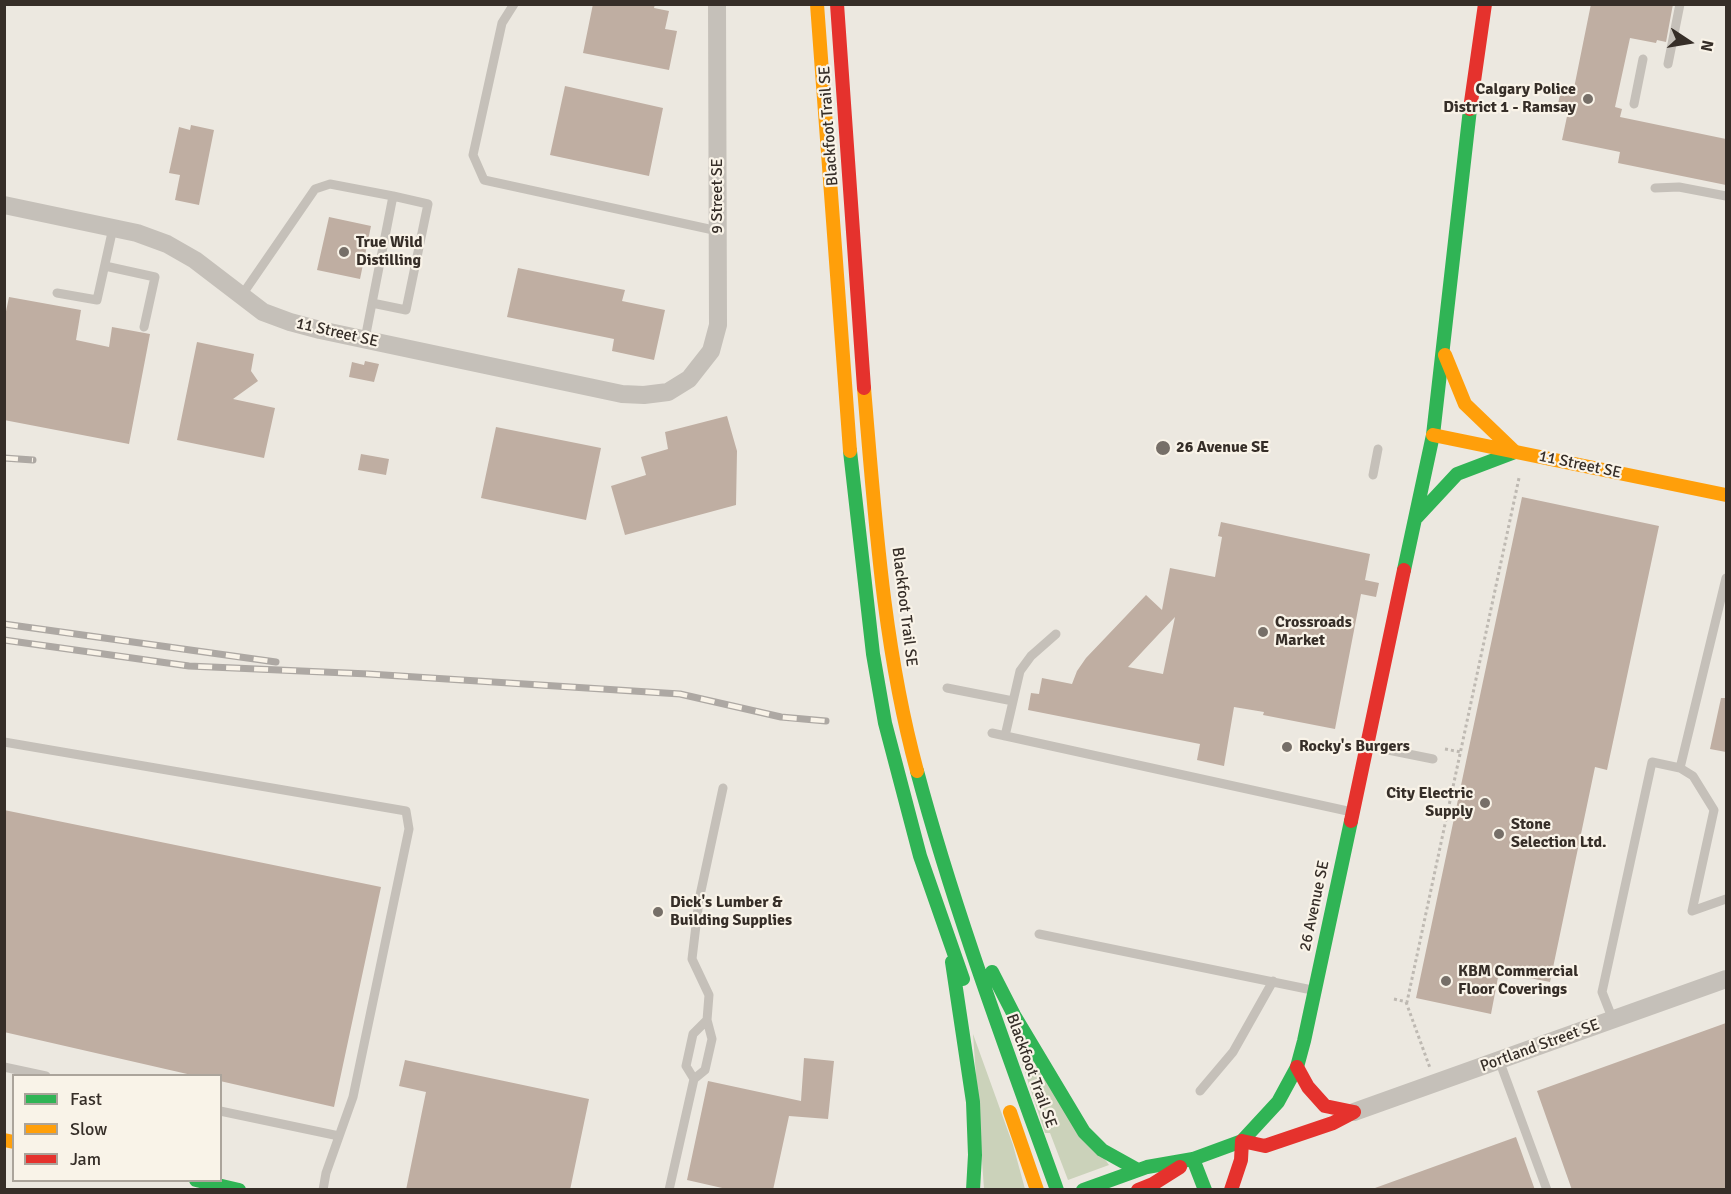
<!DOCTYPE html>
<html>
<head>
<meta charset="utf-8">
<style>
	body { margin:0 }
	#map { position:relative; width:1731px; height:1194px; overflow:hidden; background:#ece8e0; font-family:Signika,sans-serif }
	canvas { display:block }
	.frame { position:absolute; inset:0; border:6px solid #362e28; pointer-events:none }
	.legend { position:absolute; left:12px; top:1074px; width:210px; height:108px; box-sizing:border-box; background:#f9f3e8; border:2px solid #aba49b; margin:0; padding:8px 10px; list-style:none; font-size:18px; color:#362e28 }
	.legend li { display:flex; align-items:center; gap:12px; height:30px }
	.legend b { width:30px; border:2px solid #aba49b }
	.north { position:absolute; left:1659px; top:12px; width:60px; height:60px; -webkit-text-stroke:4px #f9f3e8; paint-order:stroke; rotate:102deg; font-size:16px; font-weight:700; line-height:24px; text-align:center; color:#362e28 }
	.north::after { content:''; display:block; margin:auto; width:21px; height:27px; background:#362e28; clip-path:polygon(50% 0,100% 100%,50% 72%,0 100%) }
</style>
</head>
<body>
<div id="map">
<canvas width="1731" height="1194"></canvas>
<div class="frame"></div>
<ul class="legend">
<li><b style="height:8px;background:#30b455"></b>Fast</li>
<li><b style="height:8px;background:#ff9f0a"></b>Slow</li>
<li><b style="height:8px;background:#e5322d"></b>Jam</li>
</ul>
<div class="north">N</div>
</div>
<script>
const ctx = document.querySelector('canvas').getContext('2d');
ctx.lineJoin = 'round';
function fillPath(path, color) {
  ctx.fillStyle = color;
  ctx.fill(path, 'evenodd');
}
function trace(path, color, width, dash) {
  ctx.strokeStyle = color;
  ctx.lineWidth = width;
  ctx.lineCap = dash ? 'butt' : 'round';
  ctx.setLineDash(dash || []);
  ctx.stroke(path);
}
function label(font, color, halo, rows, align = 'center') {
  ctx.font = font + ' Signika,sans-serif';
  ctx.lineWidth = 4.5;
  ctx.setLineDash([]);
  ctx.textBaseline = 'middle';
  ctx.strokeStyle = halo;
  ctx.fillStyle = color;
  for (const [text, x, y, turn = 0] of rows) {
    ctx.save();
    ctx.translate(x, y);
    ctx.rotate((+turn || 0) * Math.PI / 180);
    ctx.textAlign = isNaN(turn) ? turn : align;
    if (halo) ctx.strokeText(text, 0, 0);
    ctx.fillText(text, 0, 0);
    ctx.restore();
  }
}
const green = new Path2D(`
	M1008,1021L1109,1165L1068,1180L1050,1133H1045Z
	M973,1034L1013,1145L1025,1189H984Z`);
const building = new Path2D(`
	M593,4H655L654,8L669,11L665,29L677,31L669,70L583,53Z
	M1591,4H1673L1666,42L1657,40L1656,43L1630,38L1615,107L1622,109L1620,117L1726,139V185L1618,163L1620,152L1562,140L1569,107L1558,104L1561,90L1573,93Z
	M565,86L663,108L649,176L550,155Z
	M191,125L214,130L199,205L175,200L180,175L169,173L179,127L190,130Z
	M329,217L371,226L360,279L317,270Z
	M518,268L625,290L622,301L665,310L654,360L612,351L614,339L507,317Z
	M9,297L81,310L76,340L109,347L112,327L150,334L129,444L4,420V321Z
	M197,342L254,354L251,371L258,381L233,399L275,408L264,458L177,440Z
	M365,361L379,364L374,382L349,377L352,362L364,365Z
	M727,416L737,451L736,505L625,535L611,486L646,475L641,457L668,449L665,432Z
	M496,427L601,448L586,520L481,498Z
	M361,454L389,459L386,475L358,470Z
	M1522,497L1659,526L1607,770L1595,767L1550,982L1499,972L1491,1014L1416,998Z
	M1221,522L1370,554L1365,580L1379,583L1376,597L1361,594L1335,729L1263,715L1264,712L1234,707L1224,766L1197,760L1200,744L1028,710L1031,693L1039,694L1042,678L1072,684L1077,671L1086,658L1146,595L1162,610L1170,568L1215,577L1222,537L1218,536ZM1175,617L1163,674L1128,667L1157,636Z
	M1721,698H1726V752L1710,749Z
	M4,810L381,887L334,1107L220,1081V1076H196L4,1032Z
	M1726,1023V1190H1572L1537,1091Z
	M804,1058L834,1061L828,1119L789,1116L773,1190H731L687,1180L708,1081L801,1101Z
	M405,1060L589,1099L570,1190H406L426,1092L399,1086Z
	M1516,1137L1535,1190H1375V1188Z`);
const path = new Path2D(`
	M1445,749L1461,752
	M1394,999L1407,1002L1519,478
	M1406,1002L1430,1068`);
const lane = new Path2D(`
	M514,4L502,23L473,155L484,180L718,231
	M1668,64L1680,4
	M1634,104L1643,59
	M1655,188L1679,187L1726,196
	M105,266L155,277L144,327
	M57,293L97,300L113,228
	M242,295L315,189L330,184L393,196L365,339
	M372,303L406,310L428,204L393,196
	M1373,475L1378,449
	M947,688L1013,701
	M992,733L1352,812
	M1005,736L1020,671L1031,656L1056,634
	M4,742L406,811L409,829L353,1097L326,1173L323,1190
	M1368,746L1433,759
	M1680,768L1693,776L1714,810L1692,911L1726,899
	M1039,934L1312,990
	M1613,1020L1602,992L1652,762L1680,768L1726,578
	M1499,1060L1547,1190
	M4,1067L46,1076
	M694,1079L686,1066L693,1034L707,1020
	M1200,1091L1233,1052L1273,981
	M220,1111L339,1136
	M669,1190L694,1079L705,1070L712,1039L707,1020L709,995L692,959L699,900L723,788`);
const street = new Path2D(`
	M4,205L137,233L167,244L195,260L263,312L290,322L320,330L622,394L644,395L668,392L689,379L711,351L718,325L717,4
	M1354,1112L1726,979`);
const fast = new Path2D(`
	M850,451L873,654L885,723L920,856L963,979
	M1417,517L1457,474L1515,452
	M1404,570L1433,435L1470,109
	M917,771C955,913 1007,1051 1057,1190
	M952,962L973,1102L975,1155L973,1190
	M992,972L1014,1015L1084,1132L1102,1150L1138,1170
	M1193,1159L1205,1190
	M196,1180L239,1190
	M1083,1190L1147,1167L1193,1159L1242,1141L1278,1102L1297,1067L1304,1041L1351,821`);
const slow = new Path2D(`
	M817,4L850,451
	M1445,355L1465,404L1515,452
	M864,388C875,516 883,646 917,771
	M1433,435L1726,495
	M1010,1112L1037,1190
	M4,1140L14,1142`);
const jam = new Path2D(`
	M837,4L864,388
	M1470,109L1485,4
	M1351,821L1404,570
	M1297,1067L1308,1087L1325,1106L1354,1112
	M1242,1141L1265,1146L1333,1123L1354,1112
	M1138,1190L1153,1184L1180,1167
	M1231,1190L1241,1160L1242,1141`);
const rail = new Path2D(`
	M4,458L33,460
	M4,624L276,662
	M4,640L189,666L369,674L680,694L781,717L826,721`);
const markers = [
	[1588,99,6,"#766f68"],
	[344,252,6,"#766f68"],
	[1163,448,8,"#766f68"],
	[1263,632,6,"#766f68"],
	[1287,747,6,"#766f68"],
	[1485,803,6,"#766f68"],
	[1499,834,6,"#766f68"],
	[658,912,6,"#766f68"],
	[1446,981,6,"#766f68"]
];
const poiNames = [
	["Calgary Police",1576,90,"right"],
	["District 1 - Ramsay",1576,108,"right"],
	["True Wild",356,243],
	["Distilling",356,261],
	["26 Avenue SE",1176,448],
	["Crossroads",1275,623],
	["Market",1275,641],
	["Rocky's Burgers",1299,747],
	["City Electric",1473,794,"right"],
	["Supply",1473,812,"right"],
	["Stone",1511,825],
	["Selection Ltd.",1511,843],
	["Dick's Lumber &",670,903],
	["Building Supplies",670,921],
	["KBM Commercial",1458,972],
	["Floor Coverings",1458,990]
];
const streetNames = [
	["Blackfoot Trail SE",829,126,-94],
	["9 Street SE",718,196,-90],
	["11 Street SE",337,333,13],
	["11 Street SE",1580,465,12],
	["Blackfoot Trail SE",904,607,83],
	["26 Avenue SE",1315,906,-78],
	["Portland Street SE",1540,1046,-20],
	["Blackfoot Trail SE",1031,1071,70]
];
fillPath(green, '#cbd2ba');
fillPath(building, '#bfaea2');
trace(path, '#beb9b2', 3, [3, 3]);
trace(lane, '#c5c0b9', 9);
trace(street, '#c5c0b9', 18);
trace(fast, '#30b455', 14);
trace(slow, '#ff9f0a', 14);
trace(jam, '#e5322d', 14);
trace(rail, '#ada8a3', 7);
trace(rail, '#f9f3e8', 4.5, [14]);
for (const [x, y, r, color] of markers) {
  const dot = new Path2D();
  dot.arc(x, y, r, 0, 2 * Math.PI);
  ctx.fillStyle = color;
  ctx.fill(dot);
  trace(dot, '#f9f3e8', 2);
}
label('bold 16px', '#362e28', '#f9f3e8', poiNames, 'left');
label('16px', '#362e28', '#f9f3e8', streetNames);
</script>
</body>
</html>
